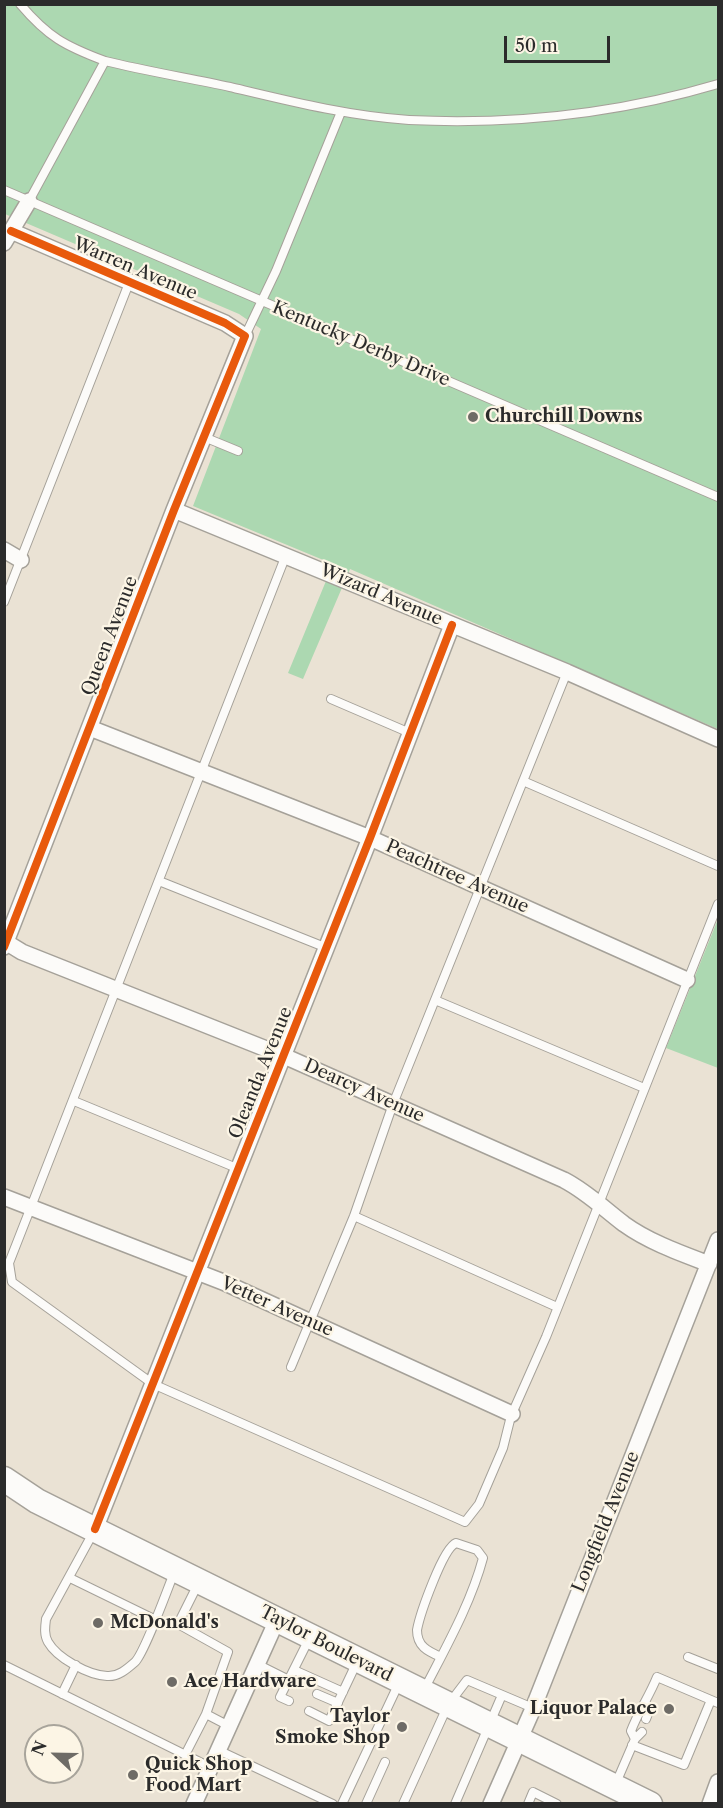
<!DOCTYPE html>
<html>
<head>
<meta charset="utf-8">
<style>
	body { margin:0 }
	#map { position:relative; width:723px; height:1808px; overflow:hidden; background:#eae2d4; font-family:"Libre Caslon Text",serif }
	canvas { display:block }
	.frame { position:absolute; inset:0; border:6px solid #2b2b2b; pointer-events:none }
	.north { position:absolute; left:24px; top:1724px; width:60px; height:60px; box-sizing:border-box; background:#fcf5e5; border:2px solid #a8a49b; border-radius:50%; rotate:292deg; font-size:16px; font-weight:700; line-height:24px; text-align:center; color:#2b2b2b }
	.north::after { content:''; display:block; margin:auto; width:21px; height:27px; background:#6e6b66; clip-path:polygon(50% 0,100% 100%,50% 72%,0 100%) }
	.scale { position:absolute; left:504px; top:36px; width:106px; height:27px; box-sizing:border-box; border:3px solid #2b2b2b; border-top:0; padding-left:8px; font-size:18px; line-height:21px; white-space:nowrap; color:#2b2b2b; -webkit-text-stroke:4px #fcf5e5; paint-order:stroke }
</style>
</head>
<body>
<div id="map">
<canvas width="723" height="1808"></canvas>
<div class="frame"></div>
<div class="north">N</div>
<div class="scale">50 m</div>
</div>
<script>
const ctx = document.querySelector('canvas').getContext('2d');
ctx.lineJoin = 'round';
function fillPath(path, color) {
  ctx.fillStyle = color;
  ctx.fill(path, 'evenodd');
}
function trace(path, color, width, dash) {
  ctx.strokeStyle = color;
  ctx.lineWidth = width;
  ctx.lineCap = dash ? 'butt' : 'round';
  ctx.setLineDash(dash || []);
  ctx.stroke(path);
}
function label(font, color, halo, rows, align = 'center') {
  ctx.font = font + ' "Libre Caslon Text",serif';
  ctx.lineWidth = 4.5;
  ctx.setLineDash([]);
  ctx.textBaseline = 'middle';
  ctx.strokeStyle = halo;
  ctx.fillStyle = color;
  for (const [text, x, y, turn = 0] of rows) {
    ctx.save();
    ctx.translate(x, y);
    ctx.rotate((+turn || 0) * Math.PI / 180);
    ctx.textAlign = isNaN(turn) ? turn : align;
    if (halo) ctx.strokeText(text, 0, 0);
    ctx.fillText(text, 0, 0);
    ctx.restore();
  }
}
const green = new Path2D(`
	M5,5H718V729L350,569L303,679L288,673L333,564L193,506L261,329L239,314L5,214Z
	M718,919V1068L666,1048Z`);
const lane = new Path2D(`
	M20,4C48,37 65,46 105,61L29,201
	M105,61C146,71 188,78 230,87C289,101 348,116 409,120C514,125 617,114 718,84
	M4,190L718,497
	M245,336L276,271L341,112
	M204,437L238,451
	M286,555L9,1263L12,1282L153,1384L465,1522L479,1504L503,1448L511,1416L546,1337L718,904
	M4,602L129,283
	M331,699L410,733
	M523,781L718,866
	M159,881L327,948
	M435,1000L644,1088
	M74,1101L239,1169
	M354,1216L557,1307
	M291,1367L354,1216L393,1104L567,672
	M93,1533L46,1619C45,1627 44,1635 48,1642C57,1658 88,1675 107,1676C118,1677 127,1669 135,1662C145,1652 167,1590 174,1573
	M70,1578L154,1619
	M198,1584L178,1624L228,1652L206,1714L229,1726
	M688,1657L718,1669
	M257,1664L297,1684
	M4,1665L210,1767
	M294,1670L343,1692
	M425,1688C446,1647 471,1603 483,1558L477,1550L456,1543C443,1548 420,1614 417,1630C417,1646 427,1651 441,1657
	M62,1694L76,1665
	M317,1694L338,1703
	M289,1701L280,1697L309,1639
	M309,1711L329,1721L357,1662
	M646,1719L649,1711L646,1703
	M635,1739L631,1731C638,1712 649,1697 657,1677L711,1700
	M632,1745L684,1765L711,1700L718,1703
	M218,1750L333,1804
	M185,1755L206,1714
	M616,1783L635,1739L642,1732
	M342,1804L399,1683
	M366,1804L385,1762
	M403,1804L448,1705L467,1680L533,1708
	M455,1804L502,1695
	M528,1804L533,1792L557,1804`);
const street = new Path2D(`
	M4,243L29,201
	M174,510L567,672L718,739
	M4,550L21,560
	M90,728L370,838L687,980
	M4,941L22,952L284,1056L564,1180C587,1192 603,1208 624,1224C649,1242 680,1253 709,1264
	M4,947L174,510L245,336L225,323L11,231
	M4,1197L223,1282L512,1414
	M95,1529L370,838L452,625
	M194,1804L277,1620
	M491,1804L532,1711L718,1240
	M710,1804L718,1782`);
const primary = new Path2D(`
	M4,1479L37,1501L65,1515L650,1804`);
const cycleway = new Path2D(`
	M4,947L174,510L245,336L225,323L11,231
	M95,1529L370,838L452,625`);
const markers = [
	[473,417,6,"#6e6b66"],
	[98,1623,6,"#6e6b66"],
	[172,1682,6,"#6e6b66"],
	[669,1709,6,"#6e6b66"],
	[402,1727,6,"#6e6b66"],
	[133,1775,6,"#6e6b66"]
];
const streetNames = [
	["Warren Avenue",135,269,23],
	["Kentucky Derby Drive",361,344,23],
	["Wizard Avenue",381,595,23],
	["Queen Avenue",110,636,-69],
	["Peachtree Avenue",457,877,24],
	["Oleanda Avenue",261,1073,-68],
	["Dearcy Avenue",364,1091,24],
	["Vetter Avenue",277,1307,24],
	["Longfield Avenue",606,1522,-68],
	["Taylor Boulevard",326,1644,27]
];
const poiNames = [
	["Churchill Downs",485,417],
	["McDonald's",110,1623],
	["Ace Hardware",184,1682],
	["Liquor Palace",657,1709,"right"],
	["Taylor",390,1717,"right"],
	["Smoke Shop",390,1738,"right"],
	["Quick Shop",145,1765],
	["Food Mart",145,1786]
];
fillPath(green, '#acd8b1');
trace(lane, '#a5a199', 10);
trace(street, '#a5a199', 18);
trace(primary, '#a5a199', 27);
trace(lane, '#fcfbf9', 8);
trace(street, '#fcfbf9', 15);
trace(primary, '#fcfbf9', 24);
trace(cycleway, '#e8590c', 8);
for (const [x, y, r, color] of markers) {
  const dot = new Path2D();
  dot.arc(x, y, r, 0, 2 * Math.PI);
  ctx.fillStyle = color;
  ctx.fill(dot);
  trace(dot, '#fcf5e5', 2);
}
label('18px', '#2b2b2b', '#fcf5e5', streetNames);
label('bold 18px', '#2b2b2b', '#fcf5e5', poiNames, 'left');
</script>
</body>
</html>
